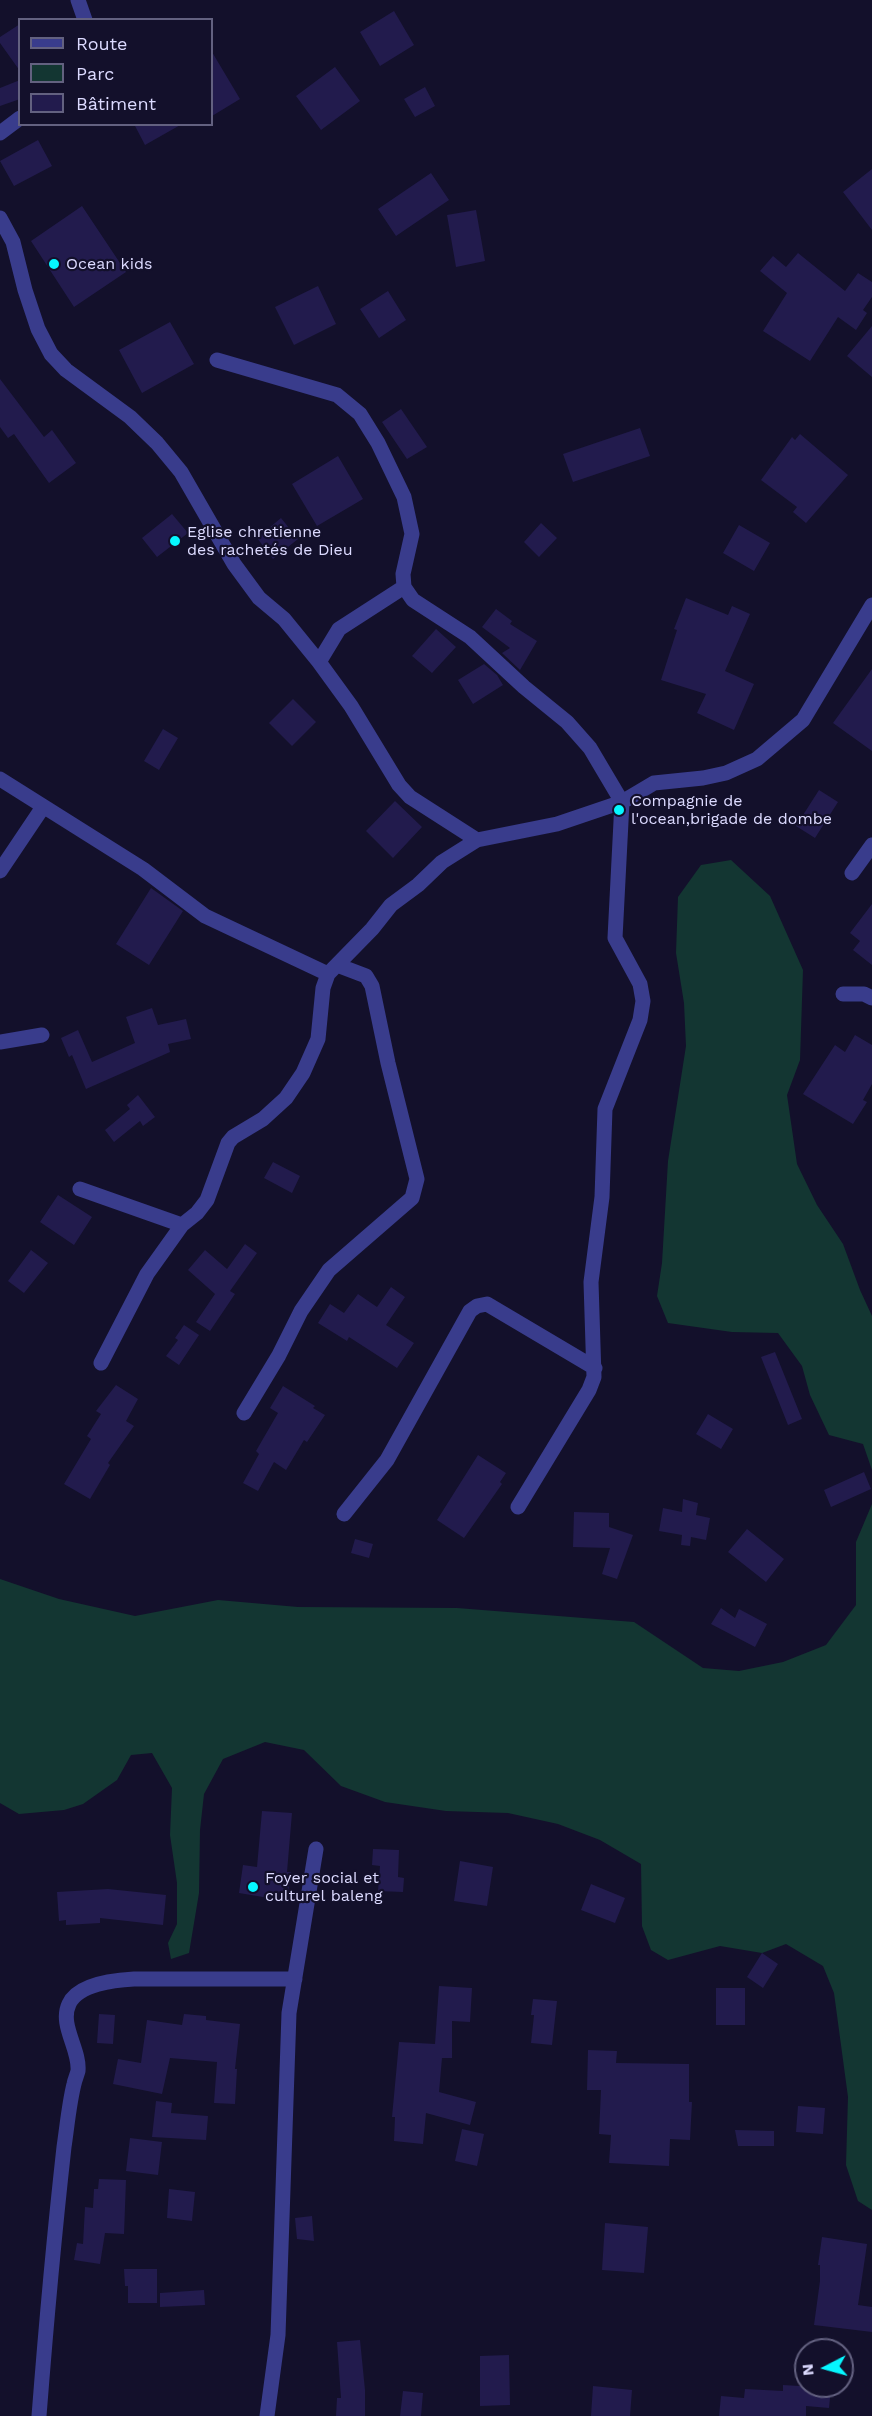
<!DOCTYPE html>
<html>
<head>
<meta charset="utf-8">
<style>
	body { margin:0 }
	#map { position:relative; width:872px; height:2416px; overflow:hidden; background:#13102b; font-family:"Work Sans",sans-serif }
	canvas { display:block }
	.legend { position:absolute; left:18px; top:18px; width:195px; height:108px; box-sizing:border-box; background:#13102b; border:2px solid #636180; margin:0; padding:8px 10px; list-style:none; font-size:18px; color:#dcdaff }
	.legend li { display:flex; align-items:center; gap:12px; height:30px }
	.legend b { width:30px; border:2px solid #636180 }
	.north { position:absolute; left:794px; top:2338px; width:60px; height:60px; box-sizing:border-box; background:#13102b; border:2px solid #636180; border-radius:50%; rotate:264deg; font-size:16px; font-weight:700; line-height:24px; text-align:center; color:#dcdaff }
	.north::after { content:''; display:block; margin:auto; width:21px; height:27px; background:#06f7ff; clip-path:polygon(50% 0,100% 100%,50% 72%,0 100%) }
</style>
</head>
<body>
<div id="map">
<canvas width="872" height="2416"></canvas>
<ul class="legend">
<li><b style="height:8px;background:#393c8c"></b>Route</li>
<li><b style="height:16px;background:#133632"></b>Parc</li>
<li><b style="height:16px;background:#221b4d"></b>Bâtiment</li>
</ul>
<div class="north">N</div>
</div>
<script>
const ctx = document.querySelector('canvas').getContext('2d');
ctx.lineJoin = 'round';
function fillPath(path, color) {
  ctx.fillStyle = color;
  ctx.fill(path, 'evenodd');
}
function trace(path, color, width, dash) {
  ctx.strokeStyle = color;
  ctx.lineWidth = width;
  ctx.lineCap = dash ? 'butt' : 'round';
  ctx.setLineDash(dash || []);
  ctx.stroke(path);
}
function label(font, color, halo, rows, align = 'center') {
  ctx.font = font + ' "Work Sans",sans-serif';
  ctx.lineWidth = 4.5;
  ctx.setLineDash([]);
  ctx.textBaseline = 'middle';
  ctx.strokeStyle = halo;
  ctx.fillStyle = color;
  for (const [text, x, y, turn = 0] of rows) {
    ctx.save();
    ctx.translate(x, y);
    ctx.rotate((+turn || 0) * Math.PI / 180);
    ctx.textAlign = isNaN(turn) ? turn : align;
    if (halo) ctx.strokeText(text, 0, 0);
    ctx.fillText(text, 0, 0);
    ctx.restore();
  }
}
const green = new Path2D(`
	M731,860L770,896L803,970L800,1060L787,1095L797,1164L817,1205L843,1244L860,1290L872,1316V1470L863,1444L829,1435L810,1395L802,1366L778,1333L732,1332L668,1323L657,1296L662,1263L668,1161L686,1046L684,1003L676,953L678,897L701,865Z
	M872,1504V2210L858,2201L846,2165L848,2097L834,1993L823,1966L786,1944L762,1953L720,1946L668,1960L651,1950L642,1926L641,1864L600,1840L558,1824L508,1813L446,1811L385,1802L341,1786L304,1750L265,1742L223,1759L204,1794L200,1830L199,1893L189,1953L171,1959L168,1943L177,1924V1883L170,1835L172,1788L152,1753L131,1755L117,1780L83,1804L64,1810L19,1814L0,1803V1579L59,1599L135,1616L218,1600L298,1607L457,1608L634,1622L703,1668L739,1671L783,1662L826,1645L856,1605V1542Z`);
const building = new Path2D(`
	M394,11L414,45L380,66L360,32Z
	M20,24V71L0,43V37Z
	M212,52L240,99L212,116Z
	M335,67L360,101L321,130L296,96Z
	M20,80V99L0,106V88Z
	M425,87L435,106L415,117L404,99Z
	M134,124H182L145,145Z
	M38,140L52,166L14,186L0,161Z
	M872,169V230L843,192Z
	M431,173L449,200L396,236L378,209Z
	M82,206L126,272L74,307L31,241Z
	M476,210L485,261L456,267L447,215Z
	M798,253L845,291L858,273L872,282V297L863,310L867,313L856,330L838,317L810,361L763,331L787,293L760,271L773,256L786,267Z
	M318,286L336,324L294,345L275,307Z
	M388,291L406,320L379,338L360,309Z
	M170,322L194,364L142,393L119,350Z
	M872,326V377L847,356Z
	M0,379L44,437L52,430L76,463L49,483L14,434L8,438L0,427Z
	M401,409L427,447L407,459L382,422Z
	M640,428L650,456L573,482L563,454Z
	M800,434L848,475L806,523L793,512L797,507L761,480L792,437L795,440Z
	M338,456L363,499L317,526L292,484Z
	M172,514L188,533L157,557L142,538Z
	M281,518L298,539L273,559L257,538Z
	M541,523L557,538L539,557L524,542Z
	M739,525L770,543L754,571L723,553Z
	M686,598L728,615L732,606L750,614L725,671L754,684L734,730L697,713L706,694L661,680L677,630L674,629Z
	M496,609L512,621L510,624L537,641L520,670L502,653L510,648L482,627Z
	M436,629L456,647L432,673L412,656Z
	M484,664L497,675L503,685L473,704L458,680Z
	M872,669V751L833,723Z
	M293,699L316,722L292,746L269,723Z
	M163,729L178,738L159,770L144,761Z
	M819,790L838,802L815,838L796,826Z
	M395,801L422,827L393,858L366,831Z
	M151,888L183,911L149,965L116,944Z
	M872,904V965L853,950L860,941L850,933Z
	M152,1008L158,1025L186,1019L191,1039L168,1044L170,1052L86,1089L72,1055L69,1057L61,1038L78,1030L92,1062L135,1043L126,1017Z
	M855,1035L872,1045V1084L863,1100L867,1102L853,1124L803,1094L835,1045L845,1052Z
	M138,1095L155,1117L143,1126L140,1121L114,1142L105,1130L130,1109L127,1105Z
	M273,1162L300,1176L292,1193L264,1178Z
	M58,1195L92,1217L74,1245L40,1222Z
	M245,1244L257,1253L230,1291L235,1294L210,1331L196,1322L215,1294L188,1270L205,1250L227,1269Z
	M31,1250L48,1263L24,1293L8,1281Z
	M391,1287L405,1297L386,1325L414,1343L397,1368L349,1337L347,1341L318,1323L330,1304L344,1313L358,1294L377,1307Z
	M184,1325L199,1335L179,1365L166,1356L178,1340L175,1338Z
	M775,1352L802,1419L788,1425L761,1357Z
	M116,1385L138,1399L126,1421L134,1426L108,1463L110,1465L90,1499L64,1484L91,1439L87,1436L101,1414L96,1411Z
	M283,1386L315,1406L313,1408L325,1415L307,1442L304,1440L286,1470L274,1462L258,1491L243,1483L259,1454L256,1451L278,1413L270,1408Z
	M708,1414L733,1429L721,1449L696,1434Z
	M478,1455L506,1473L500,1482L502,1484L464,1538L437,1520Z
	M864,1472L871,1489L831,1507L824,1490Z
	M683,1499L698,1503L696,1515L710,1518L706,1540L691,1537L690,1546L681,1545L682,1535L659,1531L663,1508L682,1512Z
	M574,1512L609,1513V1527L633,1535L617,1579L602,1574L610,1548L573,1547Z
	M747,1529L784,1559L766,1582L728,1552Z
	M355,1539L373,1544L369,1558L351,1553Z
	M721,1608L735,1618L739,1609L767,1624L755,1647L711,1624Z
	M262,1811L292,1813L287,1872H291L287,1901L239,1893L243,1865L257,1867Z
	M373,1849L399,1850L398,1877L404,1878L403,1892L378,1891L380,1866L372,1865Z
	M460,1861L493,1867L487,1906L454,1901Z
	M591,1884L625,1898L615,1923L581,1910Z
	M108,1889L166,1895L163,1925L100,1918V1923L66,1925V1920L59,1921L57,1892Z
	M762,1953L778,1964L763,1988L747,1977Z
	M439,1986L472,1988L470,2022L452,2021V2058H442L439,2092L476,2102L470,2125L426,2113L423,2144L394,2141L395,2117H392L399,2042L435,2044Z
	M716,1988H745V2025H716Z
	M533,1999L557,2001L552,2045L531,2043L534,2015H531Z
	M99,2014L115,2015L113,2044L97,2043Z
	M184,2014L206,2016V2020L240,2024L235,2069H237L235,2104L214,2103L217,2062L170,2058L162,2094L113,2084L118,2059L141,2063L147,2020L182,2025Z
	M588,2050L617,2051L616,2063L689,2064V2102H692L690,2140L670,2139L669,2166L609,2163L611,2135L599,2134L601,2090H587Z
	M156,2101L172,2103L171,2113L208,2116L206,2140L152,2137Z
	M798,2106L825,2108L823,2134L796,2132Z
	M462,2129L484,2134L477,2166L455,2161Z
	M735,2130L774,2131V2146H738Z
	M130,2138L162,2142L158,2175L126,2171Z
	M99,2179L126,2180L124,2234L105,2233L100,2264L74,2260L77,2243L83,2244L85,2207L93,2208L94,2189H98Z
	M169,2189L195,2192L192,2221L167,2218Z
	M312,2216L314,2241L297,2239L295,2218Z
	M605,2223L648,2227L644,2273L602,2270Z
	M822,2237L867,2244L858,2305L872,2307V2332L814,2325L820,2281V2265H818Z
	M124,2269H157V2303H128V2286H125Z
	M204,2290L205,2305L160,2307V2293Z
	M360,2340L365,2390V2416H336L337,2398H341L337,2342Z
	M509,2355L510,2405L480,2406V2356Z
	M783,2385L831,2388L829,2408L806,2406V2416H719L721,2396L744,2398L745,2389L783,2391Z
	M593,2386L632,2390L630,2416H591Z
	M403,2391L423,2393L421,2416H400Z`);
const minor = new Path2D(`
	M78,0L85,20
	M0,133L20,118
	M0,218L13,242L25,290L38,329L51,354L66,370L130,417L157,443L181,472L234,564L259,598L284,619L319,662L351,706L399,785L410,797L477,840
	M217,360L337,395L360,414L378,443L404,497L412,534L403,574L404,587L413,600L470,637L524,687L567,722L590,748L622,802L615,938L640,984L643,1001L640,1020L605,1109L602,1197L591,1282L594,1377L589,1390L518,1507
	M319,662L339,629L404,587
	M0,779L143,869L205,916L328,974
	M0,871L43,807
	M852,873L872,845
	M843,994H864L872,998
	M0,1042L42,1035
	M80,1189L182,1225
	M101,1363L147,1274L182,1225L197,1213L207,1200L228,1143L233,1137L263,1119L286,1098L303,1073L318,1039L323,988L328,974L372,929L391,905L418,885L442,862L477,840L557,824L622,802L654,783L703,778L726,773L757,759L803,720L872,605
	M244,1413L279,1355L301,1311L329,1270L412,1198L417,1179L388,1063L372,986L366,976L337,965
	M344,1514L387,1460L470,1311L477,1306L487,1304L595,1368
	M39,2416C46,2326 54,2237 64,2147C67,2127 69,2104 74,2084C75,2079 77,2075 78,2071C80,2049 59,2025 69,2004C78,1984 115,1980 134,1979H295
	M267,2416L278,2335L289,2013L316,1849`);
const markers = [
	[54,264,6,"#06f7ff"],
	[175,541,6,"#06f7ff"],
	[619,810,6,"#06f7ff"],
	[253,1887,6,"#06f7ff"]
];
const poiNames = [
	["Ocean kids",66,264],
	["Eglise chretienne",187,532],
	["des rachetés de Dieu",187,550],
	["Compagnie de",631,801],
	["l'ocean,brigade de dombe",631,819],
	["Foyer social et",265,1878],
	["culturel baleng",265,1896]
];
fillPath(green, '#133632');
fillPath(building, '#221b4d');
trace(minor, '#393c8c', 15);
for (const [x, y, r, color] of markers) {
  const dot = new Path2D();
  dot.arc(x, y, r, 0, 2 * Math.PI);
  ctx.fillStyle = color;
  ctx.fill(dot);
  trace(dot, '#13102b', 2);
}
label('16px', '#dcdaff', '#13102b', poiNames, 'left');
</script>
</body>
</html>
